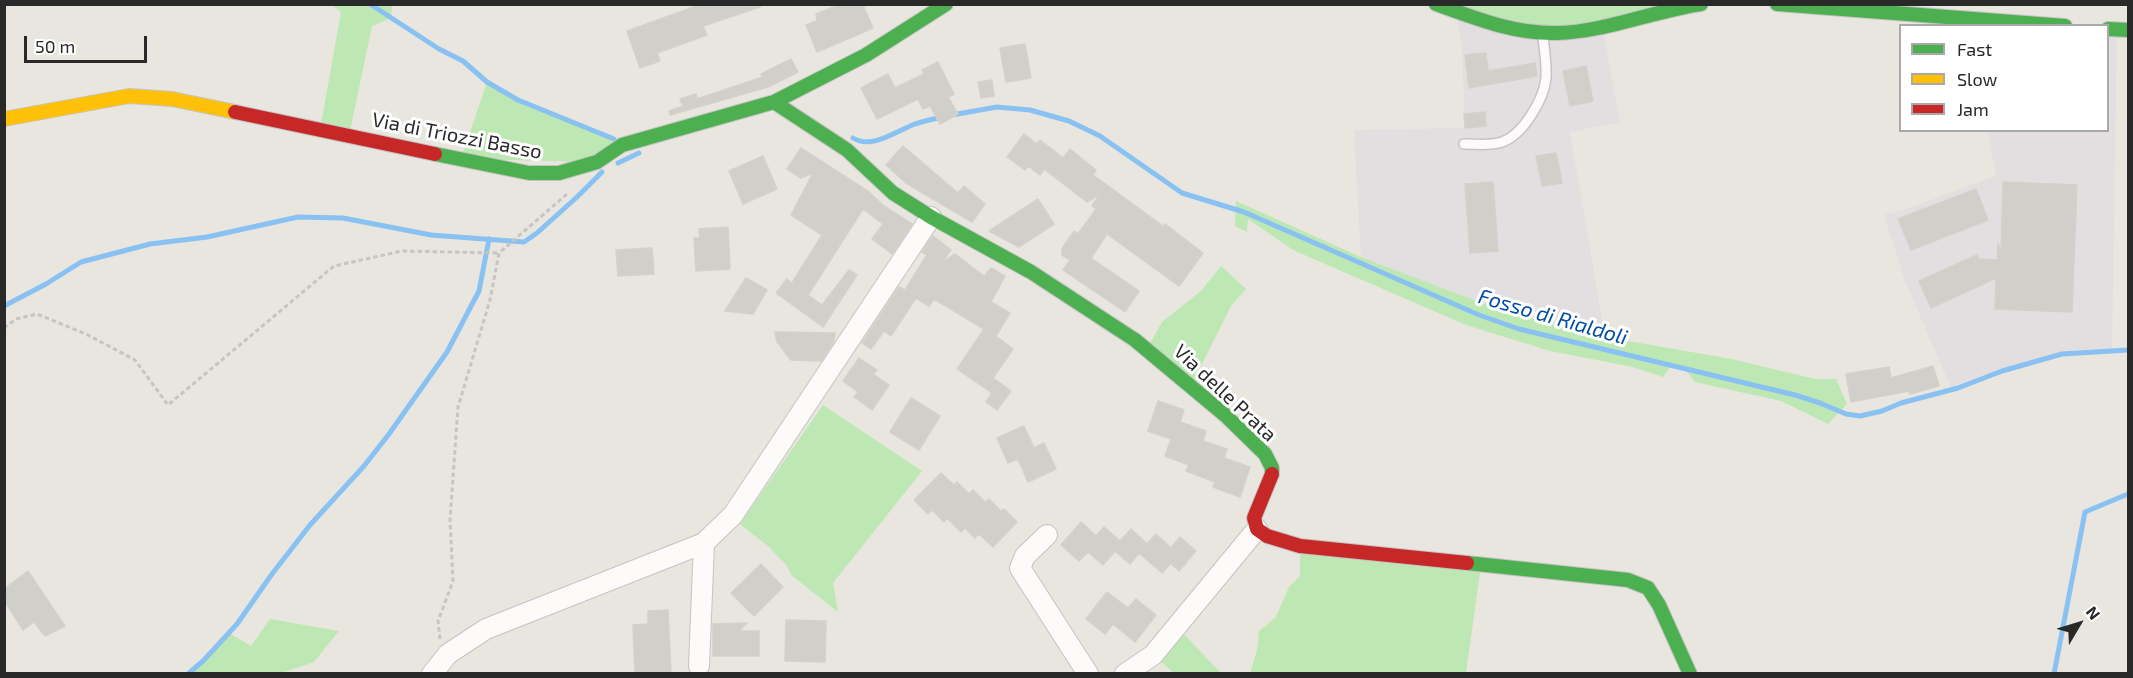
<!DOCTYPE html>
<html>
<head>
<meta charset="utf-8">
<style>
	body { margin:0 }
	#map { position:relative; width:2133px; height:678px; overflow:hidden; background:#e8e6de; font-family:"Exo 2",sans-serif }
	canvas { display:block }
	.frame { position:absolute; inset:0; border:6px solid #292929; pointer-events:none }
	.legend { position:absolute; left:1899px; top:24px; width:210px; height:108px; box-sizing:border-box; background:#fff; border:2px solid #a9a9a9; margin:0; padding:8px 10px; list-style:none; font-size:18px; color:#292929 }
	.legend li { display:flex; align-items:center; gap:12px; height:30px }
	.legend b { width:30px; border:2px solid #a9a9a9 }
	.north { position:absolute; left:2049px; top:594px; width:60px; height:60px; -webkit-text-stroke:4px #fff; paint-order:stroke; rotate:52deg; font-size:16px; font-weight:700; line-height:24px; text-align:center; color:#292929 }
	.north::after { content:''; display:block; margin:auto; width:21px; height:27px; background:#292929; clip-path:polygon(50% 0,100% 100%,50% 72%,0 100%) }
	.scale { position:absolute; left:24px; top:36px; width:123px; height:27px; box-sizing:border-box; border:3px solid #292929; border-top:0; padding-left:8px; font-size:18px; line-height:21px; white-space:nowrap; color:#292929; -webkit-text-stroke:4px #fff; paint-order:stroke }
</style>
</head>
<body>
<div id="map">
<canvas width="2133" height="678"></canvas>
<div class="frame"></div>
<ul class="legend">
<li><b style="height:8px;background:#4caf50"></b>Fast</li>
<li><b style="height:8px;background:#ffc107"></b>Slow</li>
<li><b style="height:8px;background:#c62828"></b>Jam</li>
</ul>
<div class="north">N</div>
<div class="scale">50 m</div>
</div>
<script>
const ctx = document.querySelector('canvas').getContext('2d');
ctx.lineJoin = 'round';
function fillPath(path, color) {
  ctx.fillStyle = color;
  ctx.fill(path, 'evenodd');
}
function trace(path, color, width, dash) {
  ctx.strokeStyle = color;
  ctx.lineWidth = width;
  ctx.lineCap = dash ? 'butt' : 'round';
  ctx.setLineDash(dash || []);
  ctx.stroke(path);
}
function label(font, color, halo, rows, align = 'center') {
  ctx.font = font + ' "Exo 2",sans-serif';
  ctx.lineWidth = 6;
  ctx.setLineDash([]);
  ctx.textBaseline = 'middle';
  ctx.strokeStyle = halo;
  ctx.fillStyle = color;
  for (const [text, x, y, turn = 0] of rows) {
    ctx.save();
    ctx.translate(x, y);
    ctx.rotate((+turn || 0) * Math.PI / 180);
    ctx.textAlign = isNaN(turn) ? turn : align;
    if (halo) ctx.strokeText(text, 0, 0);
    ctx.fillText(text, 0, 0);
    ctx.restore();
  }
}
const industrial = new Path2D(`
	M1457,12L1602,26L1620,122L1570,132L1605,337L1506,312L1361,257L1354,130L1465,128L1462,50Z
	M2108,29H2117L2112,350L2062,354L1952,390L1905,281L1884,215L1901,211L1996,176L1988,131L2108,130Z`);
const green = new Path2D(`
	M332,5H392L391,18L372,26L349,136L320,130L341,12Z
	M1436,5H1701L1574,32Z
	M487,82L538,109L614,139L597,162L461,159Z
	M1236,201L1361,257L1506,312L1605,337L1732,359L1815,379H1836L1847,404L1828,424L1781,401L1695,382L1683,367L1672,365L1663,377L1633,367L1550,351L1466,325L1293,250L1248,219L1247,232L1235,226Z
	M1221,266L1246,289L1231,306L1191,386L1147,349L1162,322L1201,291Z
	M823,405L922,471L833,583L838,612L791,575L787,566L769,547L740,524Z
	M1300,546L1481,565L1466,673L1250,674L1257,650L1259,631L1276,617L1289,587L1300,576Z
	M270,619L339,631L314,662L281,673H188L204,660L229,633L251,646Z
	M1177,627L1221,673H1174L1153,655Z`);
const stream = new Path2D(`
	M370,4L439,49L463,61L487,82L518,100L614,139
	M952,115L997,107L1030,110L1069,121L1100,136L1182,193L1244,212L1479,315L1519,329L1795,395L1820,403L1846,414L1860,416L1882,411L1901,403L1958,388L2002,371L2062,354L2128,350
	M853,138C872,150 896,131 915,124C924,121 933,119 943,117
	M618,163L639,153
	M4,306L46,284L81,262L150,244L207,237L298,217L343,218L431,235L524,242L537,233L577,197L602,172
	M188,674L204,660L237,624L272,574L310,525L364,466L389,434L447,352L479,291L489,239
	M2054,674L2085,512L2128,494`);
const building = new Path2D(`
	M702,4H760V7L703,26L707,35L657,53L660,61L640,68L627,31Z
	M839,5H863L873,28L817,52L806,25L817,21L816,14Z
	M1025,44L1031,78L1006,82L1000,48Z
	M1486,53L1488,71L1535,63L1537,76L1469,88L1465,55Z
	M791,59L798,72L768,87L670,115L669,111L683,106L680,99L696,94L697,99L763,77L761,74Z
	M938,62L954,94L948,97L958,114L940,124L930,106L923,109L918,99L877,119L861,88L888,74L895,88L924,74L922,70Z
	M1586,66L1593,101L1570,106L1563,71Z
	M992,80L994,96L981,98L978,82Z
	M1485,112L1486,126L1465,128L1464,114Z
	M1024,134L1037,144L1040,140L1063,158L1070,149L1096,170L1093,175L1163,226L1165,224L1203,253L1179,286L1107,234L1091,258L1139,291L1125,312L1063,270L1070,260L1062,255V249L1074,231L1078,234L1096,209L1092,206L1100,194L1087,202L1044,169L1040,175L1028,166L1025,170L1007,157Z
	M903,146L958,193L964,186L985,204L972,222L906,183L886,165Z
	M801,148L869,192L884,206L912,224L892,254L872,239L883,224L863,209L808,295L822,305L849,270L857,275L823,327L776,293L787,279L792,283L822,235L791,215L813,173L801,178L787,169Z
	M1556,153L1562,183L1542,186L1536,156Z
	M763,156L777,189L743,204L729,171Z
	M1493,182L1498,251L1470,253L1465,184Z
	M2003,182L2077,185L2072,312L1995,309L1996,278L1931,308L1919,281L1977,255L1979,259L1997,260L1998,244L2001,252Z
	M1976,189L1988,220L1911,250L1898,219Z
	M1038,199L1054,224L1019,247L989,231Z
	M728,227L730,269L696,271L694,238H700L699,229Z
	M933,236L951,250L941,263L955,254L984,276L991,268L1005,276L991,302L1010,313L996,336L1013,349L993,378L1011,391L997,410L986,402L992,393L957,369L984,329L934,299L929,306L916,298L891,336L884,331L871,349L862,343L899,287L905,290L927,255L922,252Z
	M652,248L654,274L618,276L616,250Z
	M746,278L767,290L753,314L725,311Z
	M775,332L835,333L834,341L821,361L791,360L777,342Z
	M859,358L877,370L873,374L889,385L872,410L854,397L858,392L843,381Z
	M1933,366L1939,386L1910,394L1909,391L1851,402L1846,374L1889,367L1891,378Z
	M911,398L940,416L919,450L890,432Z
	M1158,401L1184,410L1180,422L1206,431L1203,441L1227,449L1224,458L1250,467L1240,497L1213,487L1215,482L1186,471L1189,465L1165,456L1171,439L1148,431Z
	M1024,426L1034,448L1044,443L1056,469L1028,482L1018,459L1008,463L997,438Z
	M941,473L954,485L957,482L969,494L973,490L985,502L989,499L1001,511L1004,509L1017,522L993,547L979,534L975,538L965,528L961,532L947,518L944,522L932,510L928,514L914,500Z
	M1081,522L1096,536L1104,527L1120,541L1131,529L1147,544L1156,534L1171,548L1180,537L1196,551L1179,571L1165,558L1170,564L1162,573L1139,553L1130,564L1115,551L1103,565L1088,552L1079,561L1061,545Z
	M761,564L783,587L754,616L731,593Z
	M28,571L65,626L45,636L34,622L23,630L4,600V589Z
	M1107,592L1128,608L1136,599L1156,615L1135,642L1113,624L1105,634L1086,619Z
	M668,610L671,674H635L633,625L648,624V611Z
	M786,620L826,621L825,662L785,661Z
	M747,623L739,631H759V656H713V624Z`);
const path = new Path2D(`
	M4,328L16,319L37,314L86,334L135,360L168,405L334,266L402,251L499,253
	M440,639L438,621L453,581L450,520L458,407L490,300L499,253L567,194`);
const lane = new Path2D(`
	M1464,144C1477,144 1490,146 1502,142C1523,135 1544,99 1546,78C1547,64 1544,49 1543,36`);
const street = new Path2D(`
	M1047,535L1025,556L1020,568L1088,674
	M699,666L704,543
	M432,674L448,654L486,629L704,543L733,515L931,217
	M1125,674L1153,655L1257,529`);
const fast = new Path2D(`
	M1436,4C1475,18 1514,34 1556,33C1605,32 1653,11 1701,4
	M1777,4L2065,26
	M2108,29L2128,30
	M774,102L847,150L893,193L931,217L1031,272L1135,340L1225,415L1265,454L1272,468V474
	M435,154L529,173H559L597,162L622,145L774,102L866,55L946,4
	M1467,563L1628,580L1648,588L1659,605L1690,674`);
const slow = new Path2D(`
	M4,119L129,96L172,99L235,112`);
const jam = new Path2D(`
	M235,112L435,154
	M1272,474L1254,518L1257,529L1267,536L1300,546L1467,563`);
const streetNames = [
	["Via di Triozzi Basso",457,136,11],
	["Via delle Prata",1225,393,43]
];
const waterNames = [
	["Fosso di Rialdoli",1553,317,16]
];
fillPath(industrial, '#e3dfe1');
fillPath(green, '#bee8b3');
trace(stream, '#89c2f2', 5);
fillPath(building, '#d1cfc9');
trace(building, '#d3d1ca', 1.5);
trace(lane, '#c5c4c4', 12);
trace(street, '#c5c4c4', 22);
trace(fast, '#c5c4c4', 16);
trace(slow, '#c5c4c4', 16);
trace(jam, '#c5c4c4', 16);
trace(path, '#c6c5c4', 3, [4.5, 3]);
trace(lane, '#fcfbfa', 9);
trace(street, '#fcfbfa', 20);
trace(fast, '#4caf50', 14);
trace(slow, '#ffc107', 14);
trace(jam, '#c62828', 14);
label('20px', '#292929', '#fff', streetNames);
label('italic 21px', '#004ca5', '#fff', waterNames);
</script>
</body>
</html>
